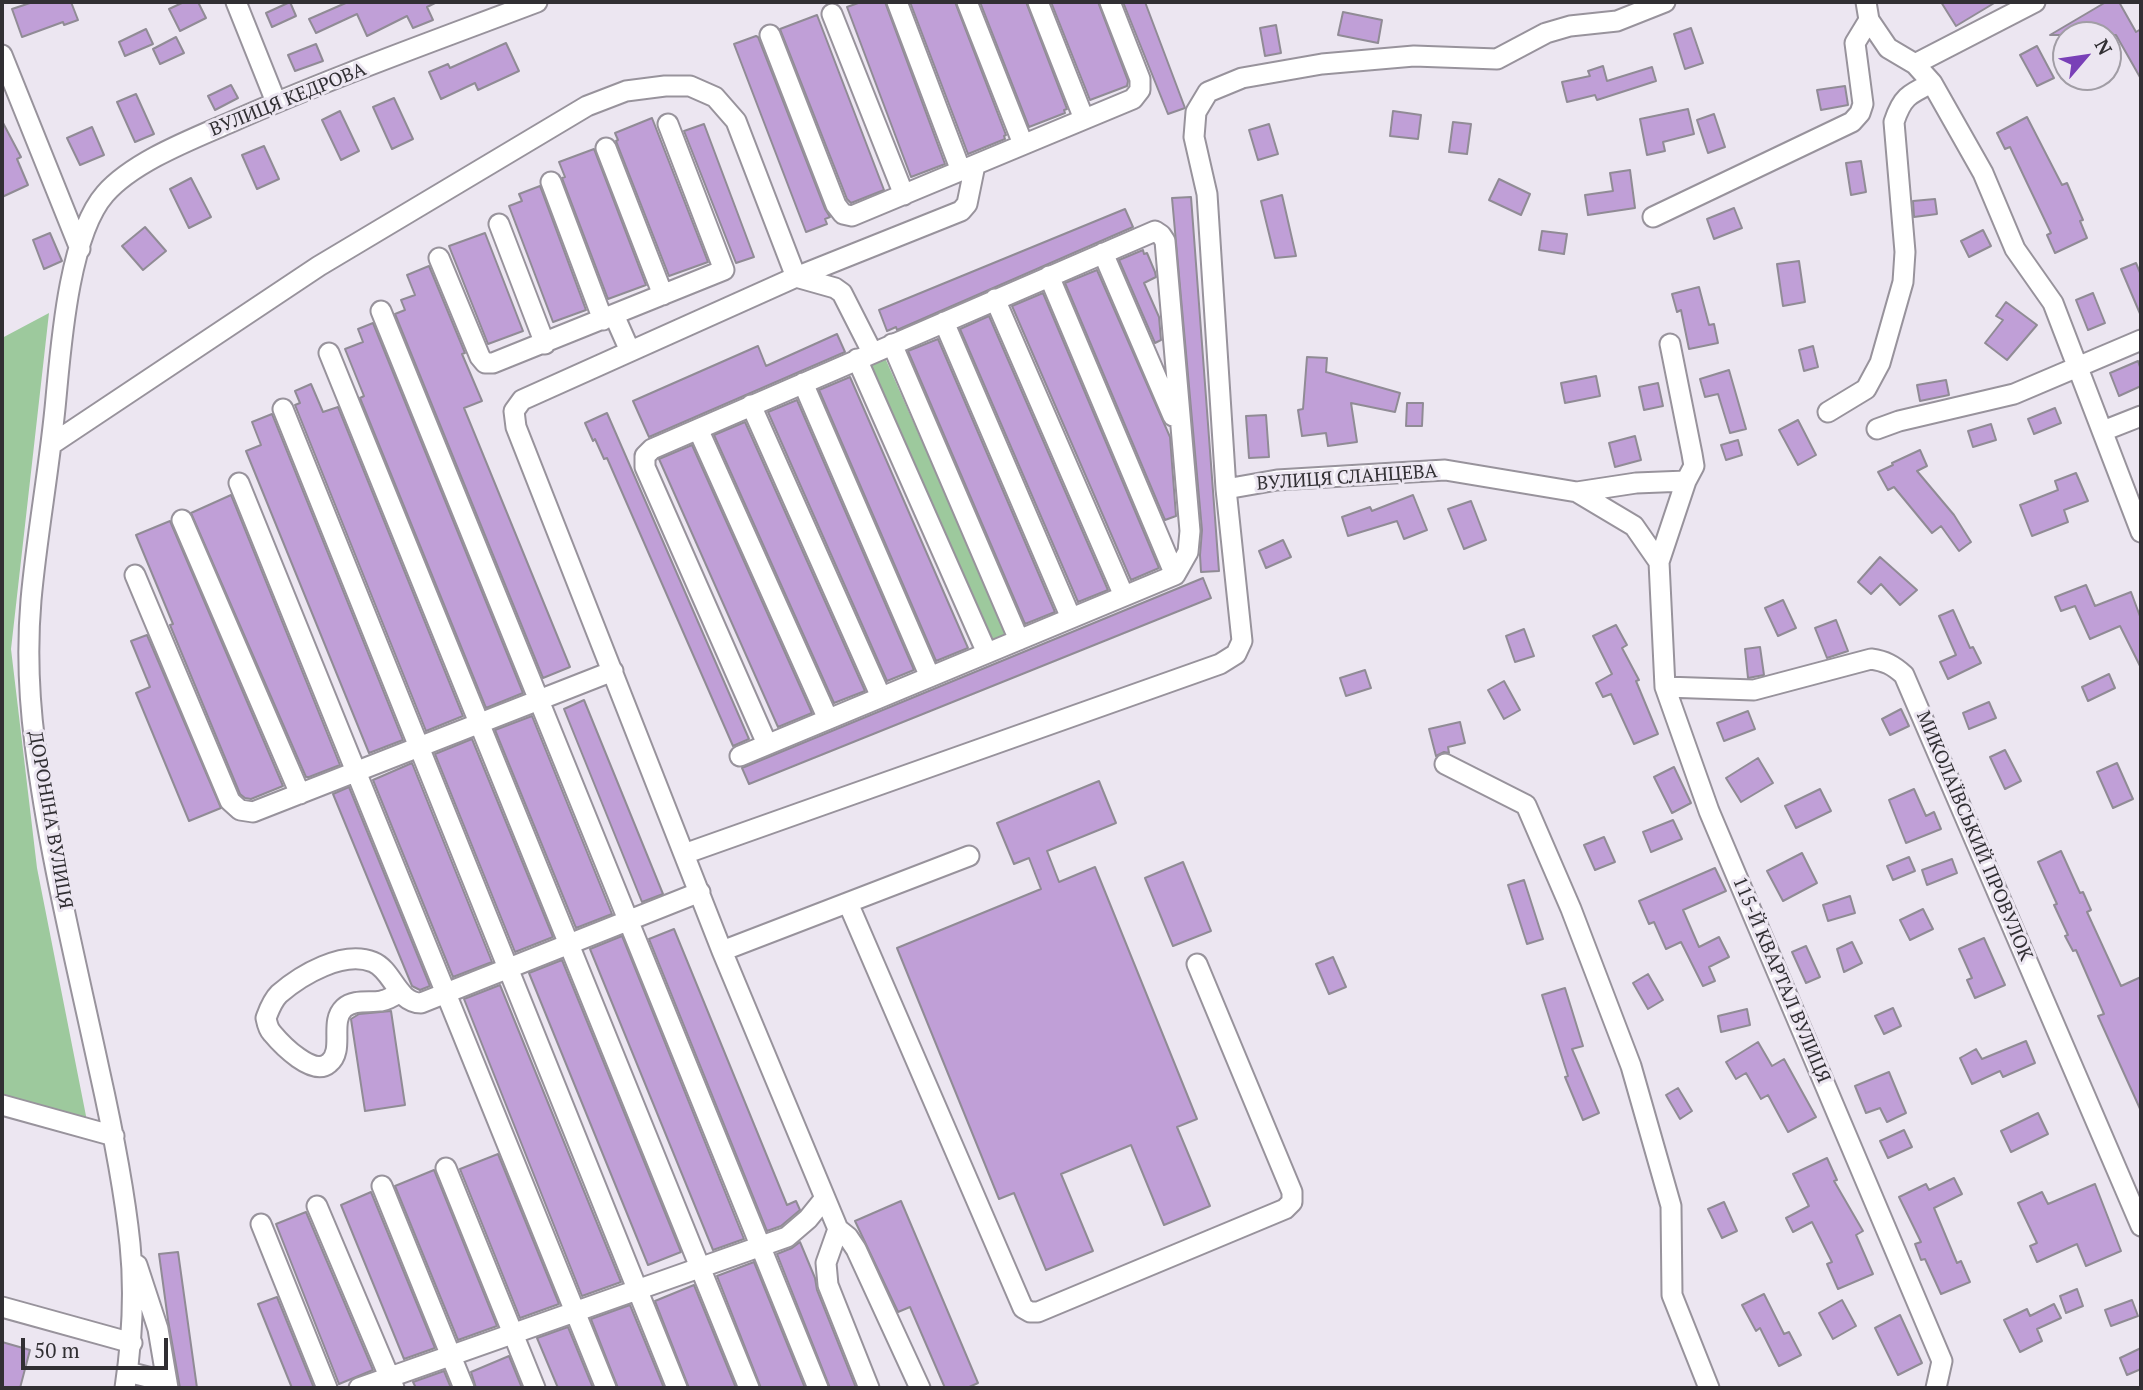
<!DOCTYPE html>
<html>
<head>
<meta charset="utf-8">
<style>
	body { margin:0 }
	#map { position:relative; width:2143px; height:1390px; overflow:hidden; background:#ece6f1; font-family:"PT Serif",serif }
	canvas { display:block }
	.frame { position:absolute; inset:0; border:4px solid #312f33; pointer-events:none }
	.north { position:absolute; left:2052px; top:21px; width:70px; height:70px; box-sizing:border-box; background:#ece6f1; border:2px solid #a19da5; border-radius:50%; rotate:61deg; font-size:19px; font-weight:700; line-height:28px; text-align:center; color:#312f33 }
	.north::after { content:''; display:block; margin:auto; width:24px; height:32px; background:#7940b7; clip-path:polygon(50% 0,100% 100%,50% 72%,0 100%) }
	.scale { position:absolute; left:21px; top:1338px; width:147px; height:32px; box-sizing:border-box; border:4px solid #312f33; border-top:0; padding-left:9px; font-size:21px; line-height:24px; white-space:nowrap; color:#312f33; -webkit-text-stroke:5px #ece6f1; paint-order:stroke }
</style>
</head>
<body>
<div id="map">
<canvas width="2143" height="1390"></canvas>
<div class="frame"></div>
<div class="north">N</div>
<div class="scale">50 m</div>
</div>
<script>
const ctx = document.querySelector('canvas').getContext('2d');
ctx.lineJoin = 'round';
function fillPath(path, color) {
  ctx.fillStyle = color;
  ctx.fill(path, 'evenodd');
}
function trace(path, color, width, dash) {
  ctx.strokeStyle = color;
  ctx.lineWidth = width;
  ctx.lineCap = dash ? 'butt' : 'round';
  ctx.setLineDash(dash || []);
  ctx.stroke(path);
}
function label(font, color, halo, rows, align = 'center') {
  ctx.font = font + ' "PT Serif",serif';
  ctx.lineWidth = 6;
  ctx.setLineDash([]);
  ctx.textBaseline = 'middle';
  ctx.strokeStyle = halo;
  ctx.fillStyle = color;
  for (const [text, x, y, turn = 0] of rows) {
    ctx.save();
    ctx.translate(x, y);
    ctx.rotate((+turn || 0) * Math.PI / 180);
    ctx.textAlign = isNaN(turn) ? turn : align;
    if (halo) ctx.strokeText(text, 0, 0);
    ctx.fillText(text, 0, 0);
    ctx.restore();
  }
}
const green = new Path2D(`
	M49,313L11,649L37,868L87,1121L2,1097V338Z
	M882,351L1007,634L991,641L866,358Z`);
const building = new Path2D(`
	M33,2H71L78,20L64,25L63,22L22,37L12,9Z
	M184,2H198L206,18L180,31L169,9Z
	M290,2L296,16L272,27L266,13Z
	M348,2H437L427,7L433,20L413,28L407,16L367,36L357,14L316,33L309,19Z
	M861,2H885L945,164L911,177L847,7Z
	M910,2H955L1006,135L1004,136L1005,139L968,154Z
	M980,2H1026L1067,109L1064,110L1065,113L1029,127Z
	M1051,2H1098L1128,81L1127,86L1090,100Z
	M1123,2H1145L1185,108L1168,114Z
	M1941,2H1996L1956,26Z
	M2106,2H2119L2136,32L2141,29V79L2116,35H2050Z
	M1343,12L1382,20L1378,43L1338,35Z
	M817,15L884,190L851,203L847,199L780,29Z
	M1276,25L1281,53L1265,56L1260,28Z
	M1691,28L1703,63L1685,69L1674,34Z
	M146,29L153,44L125,56L119,42Z
	M756,36L758,37L825,209L830,217L825,219L827,224L806,232L734,44Z
	M176,37L184,53L160,64L153,49Z
	M506,43L519,71L478,90L475,83L441,99L429,72L448,64L450,68Z
	M316,44L323,61L295,71L288,55Z
	M2037,46L2054,78L2037,86L2020,55Z
	M1603,66L1607,81L1652,67L1656,81L1597,100L1595,95L1567,102L1562,82L1590,76L1588,71Z
	M231,85L238,98L215,110L208,96Z
	M1845,86L1848,105L1821,110L1817,90Z
	M136,94L154,134L135,142L117,102Z
	M394,98L413,139L392,149L373,107Z
	M1688,109L1694,134L1663,142L1665,151L1647,155L1640,119Z
	M340,111L359,151L341,160L322,120Z
	M1393,111L1421,115L1418,139L1390,136Z
	M1714,114L1725,147L1708,153L1697,120Z
	M2027,117L2062,185L2067,183L2083,220L2080,221L2087,238L2055,253L2047,235L2051,233L2028,185L2010,147L2005,149L1997,133Z
	M652,118L708,262L669,276L616,141L618,140L615,133Z
	M2,121L21,157L17,159L28,185L2,197Z
	M1453,122L1471,124L1467,154L1449,152Z
	M704,124L754,257L736,263L684,131Z
	M1269,124L1278,154L1258,160L1249,130Z
	M92,127L104,155L80,165L67,138Z
	M264,146L279,179L257,189L242,155Z
	M594,149L646,285L608,299L562,178L565,177L559,162Z
	M1861,161L1866,192L1851,195L1846,163Z
	M1630,170L1635,208L1588,215L1585,195L1613,191L1610,173Z
	M191,178L211,217L189,228L170,189Z
	M1499,179L1530,194L1521,215L1489,200Z
	M540,186L586,310L553,322L509,206L522,201L519,194Z
	M1282,195L1296,256L1275,258L1261,201Z
	M1191,197L1219,571L1201,572L1200,555L1202,530L1172,198Z
	M1935,199L1937,214L1914,217L1913,201Z
	M1734,208L1742,228L1714,239L1707,219Z
	M1125,209L1133,227L897,330L896,327L887,331L879,310Z
	M145,227L166,251L143,270L122,246Z
	M1983,230L1991,246L1969,257L1961,241Z
	M1542,231L1567,234L1564,254L1539,250Z
	M50,233L62,261L44,269L33,240Z
	M485,233L523,331L488,344L449,246Z
	M1143,250L1144,254L1147,253L1155,272L1156,277L1144,283L1159,317L1161,340L1155,343L1119,260Z
	M1799,261L1805,302L1783,306L1777,264Z
	M2136,263L2141,275V316L2121,269Z
	M429,266L465,353L462,354L482,401L464,408L570,667L543,678L395,314L405,310L401,300L415,295L407,275Z
	M1097,270L1170,437L1176,516L1165,520L1065,283Z
	M1699,287L1709,325L1714,324L1718,343L1689,349L1681,310L1677,312L1672,294Z
	M1043,293L1159,568L1131,580L1012,306Z
	M2093,293L2105,323L2088,330L2076,300Z
	M2006,302L2037,325L2007,360L1985,343L2003,320L1996,316Z
	M989,316L1108,590L1078,602L960,329Z
	M373,323L523,693L486,708L360,398L364,396L345,349L363,342L358,329Z
	M837,334L845,352L649,437L633,401L758,346L766,366Z
	M938,339L1055,612L1025,624L908,351Z
	M1813,346L1818,367L1804,371L1799,350Z
	M1307,357L1327,358L1326,372L1400,393L1395,412L1351,403L1357,442L1328,446L1326,433L1302,436L1298,410L1303,409Z
	M2138,361L2141,370V386L2119,396L2110,373Z
	M1729,370L1746,429L1730,433L1718,394L1705,397L1700,379Z
	M1596,376L1600,396L1565,403L1561,383Z
	M850,377L968,648L936,661L819,390Z
	M1946,380L1949,395L1920,401L1917,385Z
	M1658,383L1663,406L1644,410L1639,387Z
	M311,384L323,412L338,407L463,716L426,731L295,405L300,403L295,391Z
	M797,400L914,670L887,681L768,412Z
	M1407,403H1423L1422,426H1406Z
	M2055,408L2061,423L2034,434L2028,419Z
	M607,413L749,739L733,746L607,458L604,459L595,439L593,441L585,423Z
	M272,414L403,740L369,753L246,451L261,445L252,422Z
	M1266,415L1269,457L1249,458L1246,416Z
	M1798,420L1816,455L1798,465L1779,430Z
	M745,422L865,691L834,703L714,435Z
	M1991,424L1996,440L1973,447L1968,431Z
	M1635,436L1641,460L1615,467L1609,443Z
	M1738,440L1742,455L1726,460L1721,445Z
	M692,445L812,713L778,727L659,459Z
	M1920,450L1927,466L1917,471L1954,515L1971,542L1959,551L1941,526L1932,533L1894,487L1888,490L1878,472L1893,465L1892,463Z
	M2076,473L2088,501L2064,510L2068,522L2032,536L2020,505L2058,490L2055,481Z
	M231,495L340,765L309,777H306L191,513Z
	M1413,495L1427,530L1404,539L1397,521L1348,536L1342,517L1370,507L1372,511Z
	M1471,501L1486,540L1464,549L1448,509Z
	M170,521L283,786L251,799L245,798L240,794L170,625L173,624L136,535Z
	M1283,540L1291,557L1266,568L1259,551Z
	M1880,557L1917,590L1900,605L1881,584L1871,594L1858,582Z
	M1203,578L1211,598L749,784L742,768Z
	M2086,585L2095,606L2131,592L2141,619V668L2120,626L2090,639L2075,606L2061,611L2055,597Z
	M1783,600L1796,628L1778,636L1765,608Z
	M1953,610L1970,648L1973,647L1981,663L1948,679L1940,662L1956,655L1939,616Z
	M1836,620L1848,651L1827,658L1815,628Z
	M1616,625L1627,645L1622,648L1639,680L1636,681L1658,734L1634,744L1611,694L1603,697L1596,683L1612,674L1593,636Z
	M1524,629L1534,656L1515,662L1506,636Z
	M147,635L221,808L189,821L136,693L150,687L131,641Z
	M1760,647L1764,675L1748,678L1745,649Z
	M1365,670L1371,688L1346,696L1340,678Z
	M2109,674L2115,688L2088,701L2082,687Z
	M1504,681L1520,710L1504,719L1488,690Z
	M584,700L663,894L642,902L564,709Z
	M1989,702L1996,718L1969,729L1963,713Z
	M1901,709L1909,726L1890,735L1882,719Z
	M1748,711L1755,729L1724,741L1717,723Z
	M532,716L612,914L576,928L495,730Z
	M1460,722L1465,743L1448,747L1449,753L1444,752L1436,756L1429,729Z
	M472,739L553,937L515,952L435,754Z
	M2005,750L2021,781L2005,789L1990,757Z
	M1758,758L1773,783L1741,802L1726,778Z
	M412,763L492,962L453,977L373,780Z
	M2117,763L2133,799L2113,808L2097,772Z
	M1674,767L1691,803L1672,813L1654,777Z
	M1099,781L1116,823L1047,851L1059,882L1095,867L1197,1119L1177,1127L1210,1206L1164,1225L1131,1145L1061,1174L1093,1251L1046,1270L1014,1193L999,1199L897,948L1041,889L1029,858L1014,864L997,823Z
	M349,787L430,986L420,990L412,986L333,794Z
	M1820,789L1831,811L1796,828L1785,806Z
	M1914,789L1926,816L1934,812L1941,829L1906,843L1889,800Z
	M1673,820L1682,839L1651,852L1643,832Z
	M1604,837L1615,862L1595,870L1584,845Z
	M2061,851L2080,893L2083,892L2091,910L2087,912L2121,986L2141,977V1111L2098,1016L2104,1014L2076,950L2073,951L2065,936L2068,935L2054,905L2057,904L2038,862Z
	M1802,853L1817,883L1783,901L1767,871Z
	M1909,857L1915,871L1893,880L1887,866Z
	M1952,859L1957,873L1927,885L1922,870Z
	M1183,862L1211,931L1173,946L1145,878Z
	M1715,868L1726,891L1683,910L1699,947L1719,937L1729,957L1709,967L1715,981L1703,986L1681,942L1666,949L1654,922L1649,924L1639,901Z
	M1524,880L1543,939L1527,944L1508,885Z
	M1850,896L1855,913L1828,921L1823,905Z
	M1923,909L1933,929L1910,940L1900,920Z
	M674,929L787,1205L796,1201L800,1210L781,1226L767,1231L649,939Z
	M622,936L744,1239L713,1250L590,949Z
	M1984,938L2005,985L1975,998L1967,980L1972,978L1959,949Z
	M1852,942L1862,963L1844,972L1837,949Z
	M1806,946L1820,977L1806,983L1792,952Z
	M1333,957L1346,987L1329,994L1316,964Z
	M562,960L681,1252L648,1265L529,973Z
	M1648,974L1663,1000L1648,1009L1633,983Z
	M500,985L621,1282L582,1296L464,999Z
	M1565,988L1583,1046L1572,1049L1599,1113L1583,1120L1565,1077L1568,1076L1542,995Z
	M1893,1008L1901,1026L1884,1034L1875,1016Z
	M1747,1009L1750,1025L1721,1032L1718,1016Z
	M391,1011L405,1105L365,1111L351,1019L359,1014Z
	M2026,1041L2035,1063L2003,1077L2000,1071L1972,1084L1960,1058L1976,1049L1982,1059Z
	M1758,1042L1772,1066L1784,1059L1816,1117L1788,1132L1768,1095L1761,1099L1746,1073L1736,1079L1726,1062Z
	M1889,1072L1906,1113L1887,1122L1880,1108L1866,1113L1855,1086Z
	M1678,1088L1692,1111L1680,1119L1666,1095Z
	M2038,1113L2048,1134L2011,1152L2001,1131Z
	M1904,1130L1912,1147L1888,1158L1880,1141Z
	M498,1154L559,1304L520,1318L460,1169Z
	M1827,1158L1837,1180L1834,1181L1863,1231L1856,1235L1873,1274L1838,1289L1827,1264L1832,1262L1812,1222L1793,1232L1786,1218L1809,1206L1793,1174Z
	M434,1170L497,1326L458,1340L395,1186Z
	M1954,1178L1962,1194L1934,1208L1957,1263L1961,1261L1970,1282L1941,1294L1925,1259L1921,1260L1915,1244L1921,1242L1899,1197L1926,1184L1929,1190Z
	M2095,1184L2121,1251L2086,1266L2077,1244L2037,1262L2030,1246L2037,1243L2018,1203L2042,1192L2048,1204Z
	M371,1192L435,1348L404,1359L341,1205Z
	M901,1201L978,1383L967,1388H945L910,1307L898,1312L855,1221Z
	M1724,1202L1737,1231L1722,1238L1708,1209Z
	M306,1212L373,1370L339,1384L276,1224Z
	M800,1242L815,1278L817,1290L856,1388H830L777,1254L792,1248Z
	M178,1252L197,1388H180L168,1320L159,1254Z
	M754,1262L805,1388H761L717,1276Z
	M694,1285L736,1388H689L655,1301Z
	M2077,1289L2083,1306L2066,1313L2060,1296Z
	M1764,1294L1784,1334L1789,1332L1801,1355L1779,1366L1760,1328L1756,1331L1742,1305Z
	M277,1297L314,1388H292L258,1304Z
	M1842,1300L1856,1326L1833,1339L1819,1313Z
	M2132,1300L2138,1316L2111,1326L2105,1310Z
	M2054,1304L2061,1318L2037,1329L2042,1341L2020,1352L2004,1320L2027,1309L2030,1316Z
	M630,1305L664,1388H618L591,1319Z
	M1900,1315L1922,1363L1898,1375L1875,1328Z
	M568,1327L593,1388H558L537,1338Z
	M2,1342L30,1350L20,1388H2Z
	M2141,1348V1369L2127,1375L2120,1358Z
	M509,1356L522,1388H476L471,1372Z
	M444,1371L451,1388H416L413,1382Z`);
const minor = new Path2D(`
	M236,2L276,102
	M897,2L961,171
	M967,2L1023,144
	M1038,2L1084,119
	M1665,2L1617,21L1570,26L1546,33L1497,59L1414,56L1322,64L1242,78L1208,92L1196,112L1194,137L1207,194L1226,489L1277,480L1445,470L1577,492L1636,483L1686,481L1694,466L1692,454L1670,344
	M1866,2L1869,20L1888,48L1915,64L1932,83L1983,173L2015,249L2053,303L2141,532
	M832,14L904,195
	M770,35L836,205L843,214L852,216L1133,99L1140,90V79L1110,2
	M2,55L80,249
	M1915,64L2035,2
	M606,148L663,295
	M551,182L603,320
	M1653,217L1852,122L1860,113L1863,104L1855,43L1869,20
	M499,224L545,344
	M1103,253L1173,416
	M439,258L480,357L485,363H493L724,270L668,124
	M1049,276L1175,575
	M995,299L1124,596
	M381,311L818,1388
	M614,315L630,351
	M944,322L1071,618
	M892,344L1019,640
	M872,352L842,293L835,288L796,277L961,211L967,204L975,165
	M329,353L749,1388
	M857,359L987,653
	M803,383L930,677
	M751,405L881,697
	M283,409L677,1388
	M1828,412L1866,389L1880,363L1903,282L1905,252L1894,122C1902,97 1909,94 1932,83
	M698,429L828,719
	M1877,429L1899,421L2014,394L2141,340
	M2103,431L2141,416
	M52,444L319,266L587,106L626,91L665,86H690L715,97L736,121L796,277L522,400L514,411L516,427L722,951L838,1229L826,1263L828,1285L869,1388
	M1686,481L1659,562L1665,687L1709,811L1942,1361L1936,1388
	M239,483L606,1388
	M1577,492L1634,526L1659,562
	M182,520L300,794
	M135,575L230,801L240,810L253,812L613,671
	M1665,687L1754,690L1871,659C1885,661 1893,665 1904,675L2141,1226
	M740,756L1175,575L1188,552L1190,531L1165,241L1161,235L1155,231L652,449L645,456V467L767,744
	M1445,764L1526,805L1571,909L1631,1066L1671,1206L1672,1295L1709,1388
	M684,854L1220,664L1236,654L1242,641L1226,489
	M848,903L1023,1308L1030,1312H1038L1285,1209L1292,1202V1192L1197,964
	M722,951L969,856
	M400,992C394,996 388,1000 381,1001C369,1003 354,999 344,1008C329,1022 345,1050 329,1063C313,1077 282,1045 272,1033C268,1029 267,1023 266,1018C269,1010 272,1001 279,994C301,975 343,950 373,962C393,970 397,1003 421,1003L700,892
	M2,1105L114,1136
	M446,1168L535,1388
	M382,1186L464,1388
	M317,1206L394,1388
	M261,1224L327,1388
	M838,1229L848,1237L856,1249L920,1388
	M137,1265L158,1329L168,1388
	M2,1307L132,1343
	M128,1372L167,1382
	M125,1388C132,1341 135,1292 130,1244C124,1186 112,1127 99,1069C76,962 49,854 35,744C29,698 27,647 31,600C37,533 50,466 56,398C61,345 69,235 105,194C133,162 190,140 229,123C330,78 434,41 537,2
	M359,1388L787,1237L808,1219L825,1198`);
const streetNames = [
	["ВУЛИЦЯ КЕДРОВА",288,100,-22],
	["ВУЛИЦЯ СЛАНЦЕВА",1347,478,-4],
	["ДОРОНІНА ВУЛИЦЯ",50,820,80],
	["МИКОЛАЇВСЬКИЙ ПРОВУЛОК",1974,836,67],
	["115-Й КВАРТАЛ ВУЛИЦЯ",1781,980,67]
];
fillPath(green, '#9dc99d');
fillPath(building, '#c09fd7');
trace(building, '#908b95', 2);
trace(minor, '#98939c', 23);
trace(minor, '#fff', 19);
label('19px', '#312f33', '#ece6f1', streetNames);
</script>
</body>
</html>
